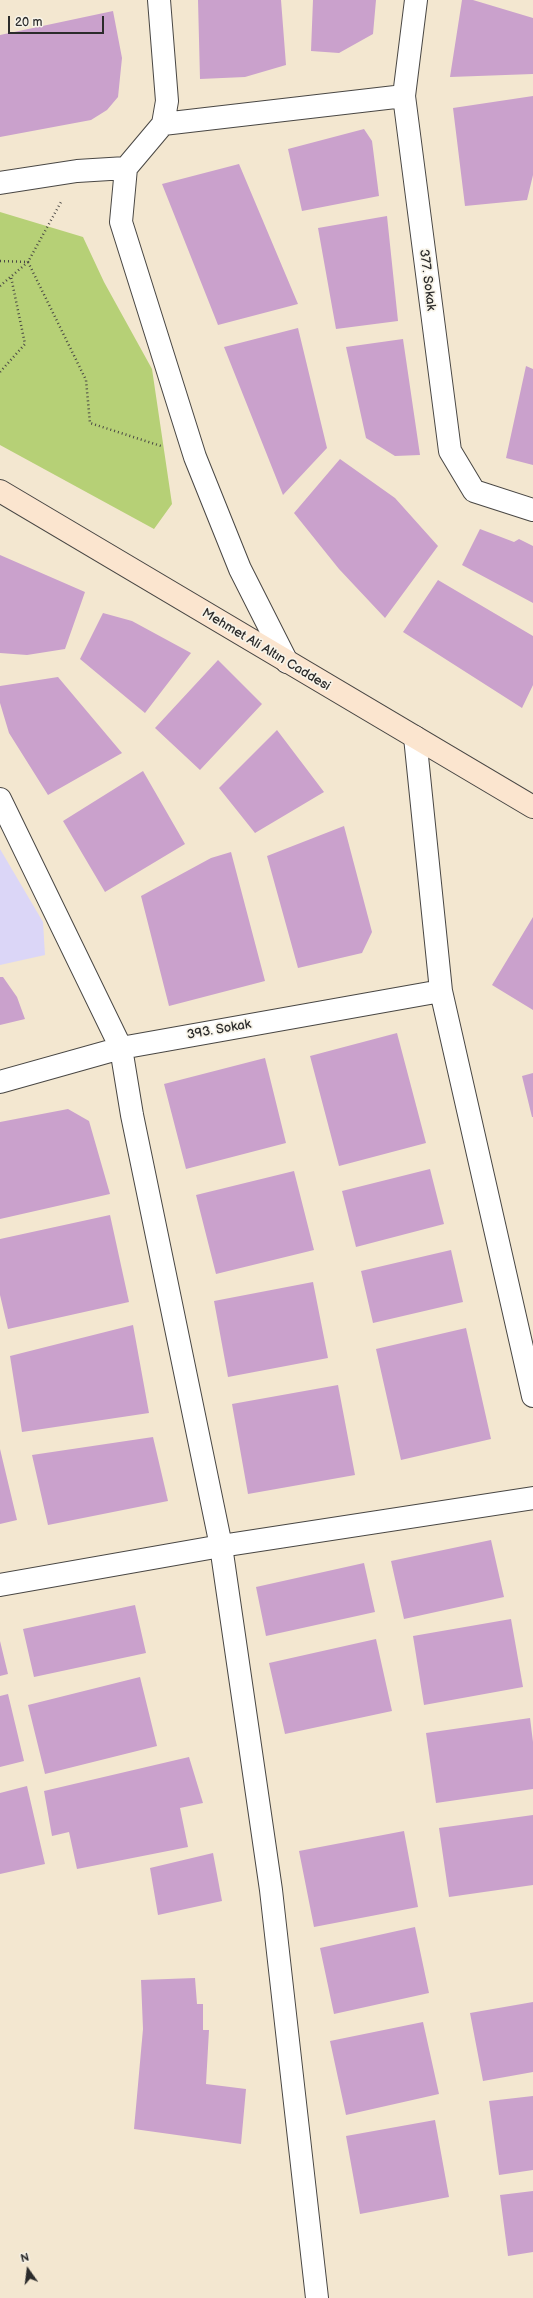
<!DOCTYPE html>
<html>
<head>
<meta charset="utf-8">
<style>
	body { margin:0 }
	#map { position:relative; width:533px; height:2298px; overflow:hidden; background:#f3e7d0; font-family:"Balsamiq Sans",sans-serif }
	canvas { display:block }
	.north { position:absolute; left:8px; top:2250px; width:40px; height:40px; -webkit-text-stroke:3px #f7f3e8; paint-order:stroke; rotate:346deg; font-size:11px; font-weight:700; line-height:16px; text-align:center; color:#2b2b2b }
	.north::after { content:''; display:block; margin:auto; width:14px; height:18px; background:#2b2b2b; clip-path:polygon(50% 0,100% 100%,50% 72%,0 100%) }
	.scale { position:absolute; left:8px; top:16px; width:96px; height:18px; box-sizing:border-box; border:2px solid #2b2b2b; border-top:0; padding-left:5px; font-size:12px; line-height:14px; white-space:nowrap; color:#2b2b2b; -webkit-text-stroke:3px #f7f3e8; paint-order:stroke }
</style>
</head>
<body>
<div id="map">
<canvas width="533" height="2298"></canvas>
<div class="north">N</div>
<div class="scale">20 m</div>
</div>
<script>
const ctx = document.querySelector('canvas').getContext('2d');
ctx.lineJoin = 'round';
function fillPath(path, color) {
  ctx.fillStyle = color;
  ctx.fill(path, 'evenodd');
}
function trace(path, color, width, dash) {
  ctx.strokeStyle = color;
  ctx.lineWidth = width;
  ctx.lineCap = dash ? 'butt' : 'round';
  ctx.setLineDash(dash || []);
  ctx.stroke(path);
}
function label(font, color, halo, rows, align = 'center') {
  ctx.font = font + ' "Balsamiq Sans",sans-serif';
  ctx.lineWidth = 3.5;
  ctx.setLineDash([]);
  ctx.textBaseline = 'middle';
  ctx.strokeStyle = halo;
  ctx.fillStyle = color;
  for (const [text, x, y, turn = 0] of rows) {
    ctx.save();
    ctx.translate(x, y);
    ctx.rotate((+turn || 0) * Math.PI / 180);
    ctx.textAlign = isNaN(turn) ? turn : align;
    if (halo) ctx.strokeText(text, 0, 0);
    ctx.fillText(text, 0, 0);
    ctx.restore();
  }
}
const built = new Path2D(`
	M0,849L43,922L45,955L0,965Z`);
const green = new Path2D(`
	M0,212L83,237L104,282L152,369L172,504L154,529L0,445Z`);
const building = new Path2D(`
	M198,0H281L286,65L245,77L200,79Z
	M313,0H376L373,34L339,53L311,51Z
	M462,0H473L533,18V74L450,77Z
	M113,11L122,58L118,97L107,110L91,120L0,137V35Z
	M533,96V175L527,200L465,206L453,108Z
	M364,129L372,141L379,196L302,211L288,149Z
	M239,164L298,304L218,325L162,184Z
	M387,216L398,321L336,329L318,228Z
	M298,328L327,448L283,495L224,347Z
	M403,339L420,455L395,456L366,438L346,347Z
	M526,366L533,369V465L506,458Z
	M340,459L395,498L438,546L385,618L339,569L294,513Z
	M480,529L514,542L519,539L533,546V603L462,565Z
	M0,555L85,592L65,649L27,655L0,653Z
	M438,580L533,636V685L522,708L403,632Z
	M103,613L132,621L191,653L145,713L80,659Z
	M218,660L262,704L200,770L155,728Z
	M58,677L122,753L48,795L9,733L0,703V686Z
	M277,730L324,792L255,833L219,788Z
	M143,771L185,844L105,892L63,821Z
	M344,826L372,932L362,953L298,968L267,856Z
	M231,852L265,981L169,1006L141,896L211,858Z
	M533,917V1010L492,985Z
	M0,977H3L17,997L25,1019L0,1025Z
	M397,1033L426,1143L339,1166L310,1056Z
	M265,1058L286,1143L186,1169L164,1084Z
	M533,1073V1117H532L522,1076Z
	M68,1109L89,1121L110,1194L0,1219V1122Z
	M430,1169L444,1224L356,1247L342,1191Z
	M294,1171L314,1250L216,1274L196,1195Z
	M110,1215L129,1302L8,1329L0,1295V1239Z
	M451,1250L463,1302L373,1323L361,1271Z
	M313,1282L328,1358L228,1377L214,1301Z
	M133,1325L149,1413L22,1432L10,1356Z
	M466,1328L491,1439L401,1460L376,1349Z
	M338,1385L355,1475L248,1494L232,1404Z
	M153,1437L168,1501L48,1525L32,1455Z
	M0,1449L17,1520L0,1524Z
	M491,1540L504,1597L404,1619L391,1561Z
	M364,1563L375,1612L266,1636L256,1587Z
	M135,1605L146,1653L34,1677L23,1629Z
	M511,1619L523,1687L424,1705L413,1636Z
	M376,1639L392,1711L285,1734L269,1663Z
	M0,1641L8,1674L0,1676Z
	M140,1677L157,1746L45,1774L28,1705Z
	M8,1694L24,1761L0,1767V1696Z
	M530,1718L533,1742V1789L436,1803L426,1733Z
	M189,1757L203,1803L180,1808L188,1847L77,1869L69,1832L52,1836L44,1791Z
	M27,1786L45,1864L0,1874V1793Z
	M533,1815V1885L449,1897L439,1828Z
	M404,1831L418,1907L314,1927L299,1851Z
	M213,1853L222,1901L158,1915L150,1868Z
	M415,1927L429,1993L334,2014L320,1948Z
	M195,1978L197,2004H203V2030H209L206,2084L246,2089L241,2144L134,2129L143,2029L141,1980Z
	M533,2002V2072L483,2081L470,2013Z
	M423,2022L439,2094L346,2115L330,2041Z
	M533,2096V2170L499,2175L489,2101Z
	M435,2120L449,2197L360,2214L346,2136Z
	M533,2191V2252L508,2256L500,2195Z`);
const path = new Path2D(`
	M0,261L28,262L86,380L90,423L161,446
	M0,286L28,262L61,202
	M0,372L25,344L11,277`);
const street = new Path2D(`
	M159,0L167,101L163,124L126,168L121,222L195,457L240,569L287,662
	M416,0L404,96L450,451L474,491L533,510
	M163,124L404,96
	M0,183L77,171L126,168
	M415,737L441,991L533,1396
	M0,799L121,1048L132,1115L221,1546L271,1890L317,2298
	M0,1082L121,1048L441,991
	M0,1585L221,1546L533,1498`);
const secondary = new Path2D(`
	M0,491L533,807`);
const streetNames = [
	["377. Sokak",427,280,83],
	["Mehmet Ali Altın Caddesi",266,650,31],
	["393. Sokak",219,1030,-10]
];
fillPath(built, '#dbd6f7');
fillPath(green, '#b6d076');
fillPath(building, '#caa1cc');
trace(street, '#494744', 24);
trace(secondary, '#494744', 24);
trace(path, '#494744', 2.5, [1, 3]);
trace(street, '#fff', 22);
trace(secondary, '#fbe5cf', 22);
label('13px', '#2b2b2b', '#f7f3e8', streetNames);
</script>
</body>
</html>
